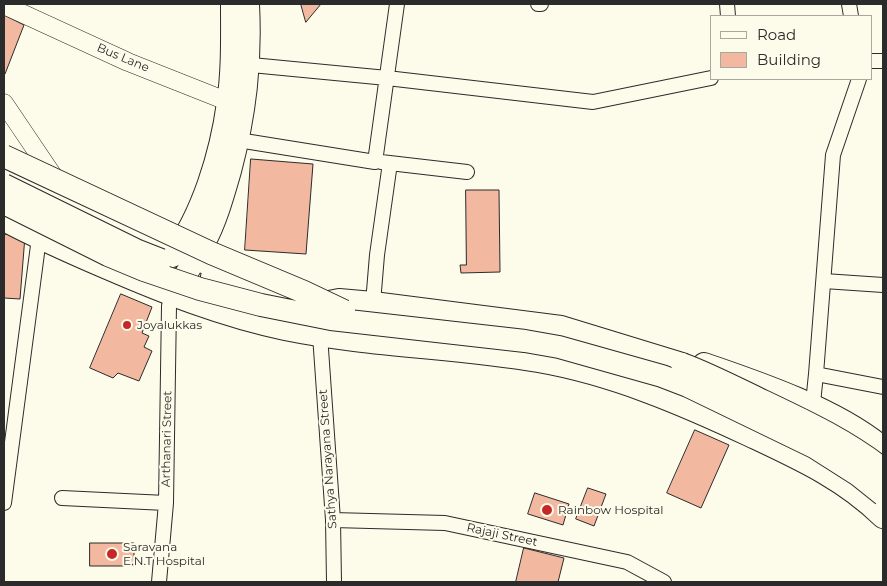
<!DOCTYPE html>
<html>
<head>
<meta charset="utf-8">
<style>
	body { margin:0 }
	#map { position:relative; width:887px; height:586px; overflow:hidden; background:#fdfbea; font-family:Montserrat,sans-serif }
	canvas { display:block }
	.frame { position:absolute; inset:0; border:5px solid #2b2b2b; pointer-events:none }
	.legend { position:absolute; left:710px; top:15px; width:162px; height:65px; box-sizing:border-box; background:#fdfbea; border:1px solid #a9a89e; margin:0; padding:6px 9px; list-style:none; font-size:15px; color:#2b2b2b }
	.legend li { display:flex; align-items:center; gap:10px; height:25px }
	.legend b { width:25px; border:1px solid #a9a89e }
</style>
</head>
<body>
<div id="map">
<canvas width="887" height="586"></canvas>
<div class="frame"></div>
<ul class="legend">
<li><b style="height:6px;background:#fdfbea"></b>Road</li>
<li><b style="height:14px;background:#f2b8a0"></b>Building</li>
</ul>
</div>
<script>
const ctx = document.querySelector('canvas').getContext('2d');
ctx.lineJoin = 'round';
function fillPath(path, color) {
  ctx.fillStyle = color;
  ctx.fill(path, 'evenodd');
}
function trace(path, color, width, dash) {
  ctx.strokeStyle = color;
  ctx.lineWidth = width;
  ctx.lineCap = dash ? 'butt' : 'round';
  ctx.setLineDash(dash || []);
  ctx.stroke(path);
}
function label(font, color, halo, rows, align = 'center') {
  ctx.font = font + ' Montserrat,sans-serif';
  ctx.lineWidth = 4;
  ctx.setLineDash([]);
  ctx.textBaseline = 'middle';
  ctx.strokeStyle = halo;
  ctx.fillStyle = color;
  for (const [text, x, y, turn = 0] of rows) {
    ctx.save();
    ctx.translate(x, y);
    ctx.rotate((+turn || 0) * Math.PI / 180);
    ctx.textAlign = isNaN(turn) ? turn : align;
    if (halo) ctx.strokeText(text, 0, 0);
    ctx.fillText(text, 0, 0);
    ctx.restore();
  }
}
const building = new Path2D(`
	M301,4H321L306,22Z
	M4,15L24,25L5,74L4,73Z
	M251,159L313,164L306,254L245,250Z
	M466,190H499L500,272L461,273L460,265H466Z
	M4,234L25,236L20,299L4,298Z
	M121,294L152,307L142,333L149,336L144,347L152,351L139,381L118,373L113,378L90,368Z
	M695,430L729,445L701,508L667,493Z
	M588,488L606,494L594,526L576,519Z
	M535,493L569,504L563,525L528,514Z
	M90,543H134V566H90Z
	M524,548L564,558L558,582H516Z`);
const minor = new Path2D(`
	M538,4H541
	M727,4L728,16
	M849,4L851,16
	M871,61H883
	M241,64L387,78L593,102L711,78
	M238,140L375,162L397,4
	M381,162L467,172
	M824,281L883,285
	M373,303L377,255L390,163
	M320,335L333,520L334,582
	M816,374L883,387
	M812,413L816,374L833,155L859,79
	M62,498L166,503
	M4,503L39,238
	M333,520L445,523L627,562L664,582
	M159,582L166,503L169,306L172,296`);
const tertiary = new Path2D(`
	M4,5L128,62L229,102L239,104
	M4,103L58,183`);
const primary = new Path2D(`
	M4,170L176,251L231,273
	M4,220C38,238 72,253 107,268C165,293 223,316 285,329C369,346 454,347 538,361C613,374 683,404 751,436C800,459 844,479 883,517
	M172,256C203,214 221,154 228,103C233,70 232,37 232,4
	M212,277L301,304
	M172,296C183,279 195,261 204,243C216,221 223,195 230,171C245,114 251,63 248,4
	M319,304L339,300L373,303L561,327L682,364
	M704,364C760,383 838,410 883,448`);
const primaryBridge = new Path2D(`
	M4,156L211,253L304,292L344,311
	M4,185L138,251L161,260
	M4,203L108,255L144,270L200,289L261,305L331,319L525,341L559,347L662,376L688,386L814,447L858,475L883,495
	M682,364C709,374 736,388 763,401C805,421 846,440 883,469`);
const markers = [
	[127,325,5,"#c62828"],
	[547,510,6,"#c62828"],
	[112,554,6,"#c62828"]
];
const streetNames = [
	["Bus Lane",123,58,23],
	["Arthanari Street",167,439,-89],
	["Sathya Narayana Street",328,459,-94],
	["Rajaji Street",502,535,12]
];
const poiNames = [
	["Joyalukkas",137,325],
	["Rainbow Hospital",558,510],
	["Saravana",123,547],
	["E.N.T Hospital",123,561]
];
fillPath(building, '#f2b8a0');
trace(building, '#2b2b2b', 1);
trace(minor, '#2b2b2b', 16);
trace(tertiary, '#2b2b2b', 19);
trace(primary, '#2b2b2b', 24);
trace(minor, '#fdfbea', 14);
trace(tertiary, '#fdfbea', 18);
trace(primary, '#fdfbea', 22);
trace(primaryBridge, '#2b2b2b', 24, []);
trace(primaryBridge, '#fdfbea', 22);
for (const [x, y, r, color] of markers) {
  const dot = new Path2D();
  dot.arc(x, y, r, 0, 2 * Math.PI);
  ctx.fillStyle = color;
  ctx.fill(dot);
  trace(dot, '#fdfbea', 2);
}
label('12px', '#2b2b2b', '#fdfbea', streetNames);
label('12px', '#2b2b2b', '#fdfbea', poiNames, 'left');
</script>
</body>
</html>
